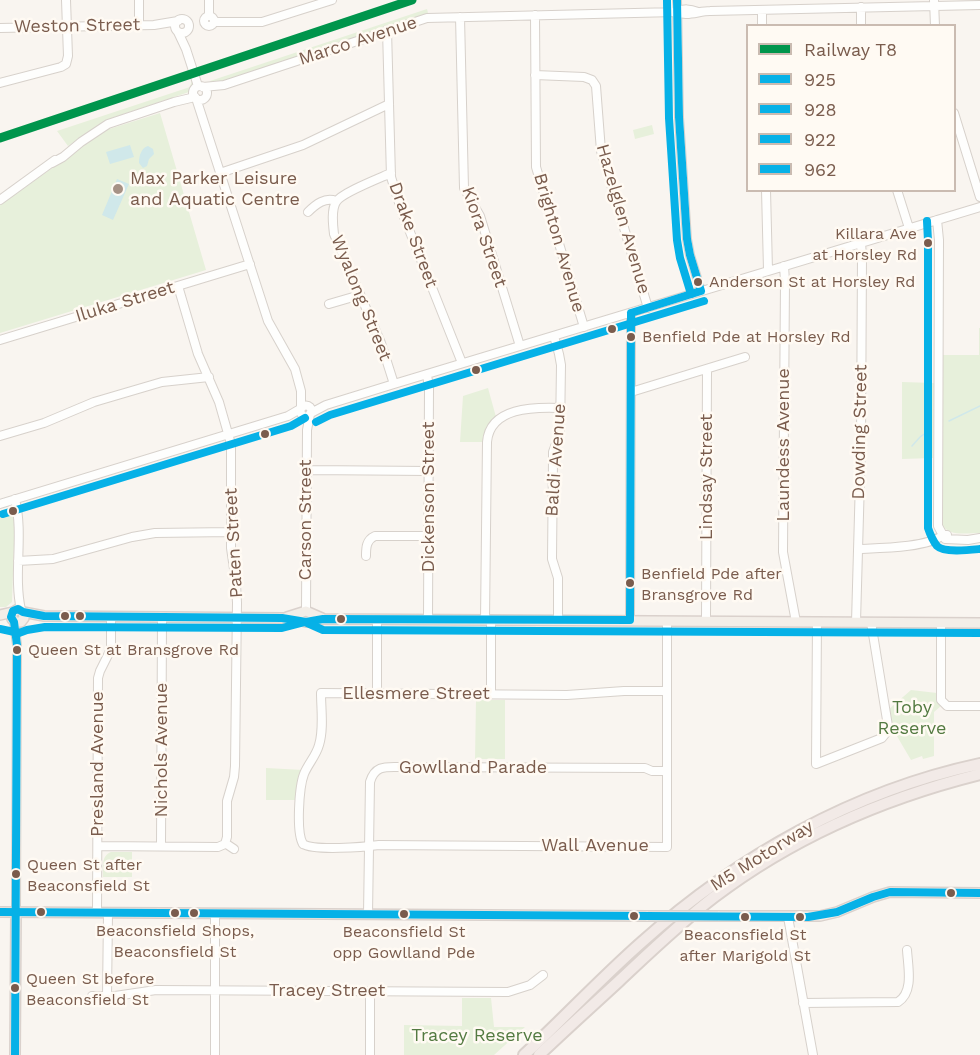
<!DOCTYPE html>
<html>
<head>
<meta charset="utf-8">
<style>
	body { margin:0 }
	#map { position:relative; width:980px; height:1055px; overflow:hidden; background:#f9f5f0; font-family:"Work Sans",sans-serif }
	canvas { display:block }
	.legend { position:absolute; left:746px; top:24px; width:210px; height:168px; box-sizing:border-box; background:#fffaf3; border:2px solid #cabbb1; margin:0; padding:8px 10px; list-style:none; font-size:18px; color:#7a5c4d }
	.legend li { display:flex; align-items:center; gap:12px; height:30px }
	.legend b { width:30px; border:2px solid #cabbb1 }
</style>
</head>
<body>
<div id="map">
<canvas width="980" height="1055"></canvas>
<ul class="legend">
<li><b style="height:8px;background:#00954c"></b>Railway T8</li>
<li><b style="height:8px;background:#06b1e7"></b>925</li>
<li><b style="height:8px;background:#06b1e7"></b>928</li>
<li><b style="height:8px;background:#06b1e7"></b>922</li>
<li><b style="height:8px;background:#06b1e7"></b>962</li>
</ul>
</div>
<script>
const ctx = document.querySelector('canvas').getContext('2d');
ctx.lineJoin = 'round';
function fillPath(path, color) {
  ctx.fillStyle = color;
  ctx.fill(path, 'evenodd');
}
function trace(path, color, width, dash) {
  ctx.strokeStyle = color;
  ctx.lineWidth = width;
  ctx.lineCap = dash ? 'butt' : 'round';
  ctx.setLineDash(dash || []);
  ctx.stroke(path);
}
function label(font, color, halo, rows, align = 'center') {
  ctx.font = font + ' "Work Sans",sans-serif';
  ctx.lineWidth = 5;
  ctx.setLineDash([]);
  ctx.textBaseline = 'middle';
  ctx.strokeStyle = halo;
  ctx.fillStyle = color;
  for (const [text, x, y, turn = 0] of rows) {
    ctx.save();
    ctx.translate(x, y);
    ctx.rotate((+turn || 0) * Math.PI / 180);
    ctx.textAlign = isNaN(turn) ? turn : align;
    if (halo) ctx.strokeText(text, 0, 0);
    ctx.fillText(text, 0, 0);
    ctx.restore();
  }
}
const green = new Path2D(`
	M427,9L428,13L211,85L210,81Z
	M192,80L193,86L189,92L106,120L68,146L57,131L184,89L190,87Z
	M160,113L206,270L0,333V205L106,130Z
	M652,125L654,134L635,139L633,130Z
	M979,328H980V533C967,533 948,537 942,524L943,355H979Z
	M902,382L934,383L933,458L902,459Z
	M488,388L496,417L487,428L484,442H460L463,396Z
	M10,508L13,510L15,516L12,602L6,607H0V511Z
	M911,690L937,693L938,700L941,706L934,712V756L923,759L922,756L911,760L891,726L888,710Z
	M476,700H505V759H475Z
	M266,768L303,770L298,782L297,800H266Z
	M111,852H132V877H103C103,867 101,856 111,852Z
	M462,998H491L494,1027H525L494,1055H404V1025L462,1026Z`);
const water = new Path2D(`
	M130,145L134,157L110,164L106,152Z
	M148,146L153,149L154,154L149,159L147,166L143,168L139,163C139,156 141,148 148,146Z
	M117,179L129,184L113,220L102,215Z`);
const stream = new Path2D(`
	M949,421L980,406
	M912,446L920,437L930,430`);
const minor = new Path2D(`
	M139,0V25
	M209,0V16
	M668,0L669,12
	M677,0L679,117L687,239L690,255L701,291
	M934,0L935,26
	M861,7V26
	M762,10V26
	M676,12C686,17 699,11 710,11L980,5
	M535,15L536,167L584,327
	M204 21a5 5 0 1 1 10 0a5 5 0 1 1-10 0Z
	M460,17L464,188L480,216L520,346
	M175 26a7 7 0 1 1 14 0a7 7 0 1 1-14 0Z
	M214,22H262L332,0
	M0,28L154,25L178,21
	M387,30L391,177L402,212L462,363
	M178,32L186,49L198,86
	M535,75L584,77L592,80L596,86L601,151L648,308
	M0,83L61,67L66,64L68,56L66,0
	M193 93a7 7 0 1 1 14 0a7 7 0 1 1-14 0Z
	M203,87L224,85L427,18L676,12C684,8 690,9 698,12
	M196,98L268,321L295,369L301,391V407
	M954,113L980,197
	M52,163L63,157L81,142L108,124L174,102L195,97
	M220,173L303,145L389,104
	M391,173C380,178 341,193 336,202C331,210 333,225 334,234L381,343L394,384
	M766,190L768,270
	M897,190L909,228
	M0,200L55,160
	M308,212C316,204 325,197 336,201
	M937,220L939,240L938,526L945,539L968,540L980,538
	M784,266L785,281L783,552L796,622
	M329,304L360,295
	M554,336L559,354L561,365L560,433L553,452V460L552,559L558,578V620
	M0,340L250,264
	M427,375L429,387L428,619
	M631,392L745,357
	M300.5 411a5.5 5.5 0 1 1 11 0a5.5 5.5 0 1 1-11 0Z
	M311,413L326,405L394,384L980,207
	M0,436L44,423L94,402L162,382L209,377
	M307,470L429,471
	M15,499C24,535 13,574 21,610
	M0,504L288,416L300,409
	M858,549C879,548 927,548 943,535H947
	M366,556C366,548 366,540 375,536H429
	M18,561L53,559L132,537L155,533L231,532
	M306,611L307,430L310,414
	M485,620L487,442C490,407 534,407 560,408
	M630,620L631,313
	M706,621L707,369
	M14,622L17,645L16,912
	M817,622L816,764L882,738L886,733L888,726L871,622
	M856,622L861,443L862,256L861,243
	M941,623V700L947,706H980
	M377,693V619
	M491,694V620
	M225,843L234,849
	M303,844C314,851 364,847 379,845L667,847V621
	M303,844C296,833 299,787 304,774C308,764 316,756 319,745C324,729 321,709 321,693L567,695L624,691H667
	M98,846L218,847L225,844L227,837V801L234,777L235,766L237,603L236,583L231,548V444L219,402L198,354L178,286
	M161,846L162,618
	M97,913L98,678L100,671L111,649V617
	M368,914L370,782C375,765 386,767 400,767L645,768L652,771H666
	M788,917L813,1055
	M92,996H115L156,990L508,992L530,985L543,975
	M107,996L108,913
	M803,1003L898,1002C914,992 908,967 907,950
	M215,1055V914
	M370,1055V991`);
const major = new Path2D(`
	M23,612L24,618L21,622H15L12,619V613L18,609L23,612L44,616L282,618L298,620L306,622L323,619L980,623
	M0,615L13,612
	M287,617L306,611L322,618
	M0,912L648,916
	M718,916H820L837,912L873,897L890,892L980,893
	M15,1055L16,912`);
const highway = new Path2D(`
	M524,1055C564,1018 601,978 642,942C738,856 854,791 980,764
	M539,1055C565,1030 592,1006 619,981C650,952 680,923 714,897C793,837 884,798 980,774`);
const majorBridge = new Path2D(`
	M648,916H718`);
const bus1 = new Path2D(`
	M677,0L679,117L687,239L690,255L701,291
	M631,313L701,291
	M630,620L631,313
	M15,1055L17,645L14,622L11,617L13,611L18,609L23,612L44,616L282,618L306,622L323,619L630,620`);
const bus2 = new Path2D(`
	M667,0L669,118L677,240L680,258L691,294
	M927,221L928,241V528C930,534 933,541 937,546C944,553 970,550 980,549
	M316,422L330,415L704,301
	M3,514L291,426L305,418`);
const bus3 = new Path2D(`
	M0,912L808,917L837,912L873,897L890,892L980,893`);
const bus4 = new Path2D(`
	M0,629L19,633L27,630L45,627L282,628L305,622L323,630L980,633`);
const rail1 = new Path2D(`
	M0,138L412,0`);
const markers = [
	[118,189,6,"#a69286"],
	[928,243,5,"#7a5c4d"],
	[698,282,5,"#7a5c4d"],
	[612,329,5,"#7a5c4d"],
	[631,337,5,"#7a5c4d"],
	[476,370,5,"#7a5c4d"],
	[265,434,5,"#7a5c4d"],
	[13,511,5,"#7a5c4d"],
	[630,583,5,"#7a5c4d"],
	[65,616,5,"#7a5c4d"],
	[80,616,5,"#7a5c4d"],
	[341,619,5,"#7a5c4d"],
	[17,650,5,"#7a5c4d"],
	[16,874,5,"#7a5c4d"],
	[951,893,5,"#7a5c4d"],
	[41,912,5,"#7a5c4d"],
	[175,913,5,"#7a5c4d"],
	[194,913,5,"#7a5c4d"],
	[404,914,5,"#7a5c4d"],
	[634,916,5,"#7a5c4d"],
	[745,917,5,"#7a5c4d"],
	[800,917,5,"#7a5c4d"],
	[15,988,5,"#7a5c4d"]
];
const busNames = [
	["Killara Ave",917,234,"right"],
	["at Horsley Rd",917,255,"right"],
	["Anderson St at Horsley Rd",709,282],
	["Benfield Pde at Horsley Rd",642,337],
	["Benfield Pde after",641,574],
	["Bransgrove Rd",641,595],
	["Queen St at Bransgrove Rd",28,650],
	["Queen St after",27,865],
	["Beaconsfield St",27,886],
	["Beaconsfield Shops,",175,931,"center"],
	["Beaconsfield St",175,952,"center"],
	["Beaconsfield St",404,932,"center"],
	["opp Gowlland Pde",404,953,"center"],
	["Beaconsfield St",745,935,"center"],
	["after Marigold St",745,956,"center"],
	["Queen St before",26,979],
	["Beaconsfield St",26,1000]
];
const streetNames = [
	["Weston Street",77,26,-1],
	["Marco Avenue",358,41,-18],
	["Hazelglen Avenue",623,219,74],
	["Drake Street",413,235,70],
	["Kiora Street",484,237,71],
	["Brighton Avenue",559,243,74],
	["Wyalong Street",361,298,68],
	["Iluka Street",125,302,-17],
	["Dowding Street",860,432,-89],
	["Laundess Avenue",784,445,-90],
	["Baldi Avenue",556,460,-86],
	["Lindsay Street",707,477,-90],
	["Dickenson Street",429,497,-90],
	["Carson Street",306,520,-90],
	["Paten Street",234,543,-93],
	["Ellesmere Street",416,694],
	["Nichols Avenue",162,750,-90],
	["Presland Avenue",98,764,-90],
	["Gowlland Parade",473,768],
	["Wall Avenue",595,846],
	["M5 Motorway",762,856,-32],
	["Tracey Street",327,991]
];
const poiNames = [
	["Max Parker Leisure",130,179],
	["and Aquatic Centre",130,200]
];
const parkNames = [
	["Toby",912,708],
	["Reserve",912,729],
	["Tracey Reserve",477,1036]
];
fillPath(green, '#e7f0db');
fillPath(water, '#d0e8ea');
trace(stream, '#d0e8ea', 1.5);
trace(minor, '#d7d1cb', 10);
trace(major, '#dad1cc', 12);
trace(highway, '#dad1cc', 14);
trace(minor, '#fefefd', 8);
trace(major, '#f3eee8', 9);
trace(highway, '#f2eae7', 10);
trace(majorBridge, '#dad1cc', 12, []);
trace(majorBridge, '#f3eee8', 9);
trace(bus1, '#06b1e7', 8);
trace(bus2, '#06b1e7', 8);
trace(bus3, '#06b1e7', 8);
trace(bus4, '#06b1e7', 8);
trace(rail1, '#00954c', 9);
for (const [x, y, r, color] of markers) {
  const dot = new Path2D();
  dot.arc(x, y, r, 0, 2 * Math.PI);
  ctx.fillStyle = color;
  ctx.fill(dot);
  trace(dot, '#fffaf3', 2);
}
label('16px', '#7a5c4d', '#fffaf3', busNames, 'left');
label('18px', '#7a5c4d', '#fffaf3', streetNames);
label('18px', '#7a5c4d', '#fffaf3', poiNames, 'left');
label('18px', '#537a41', '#fffaf3', parkNames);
</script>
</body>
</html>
